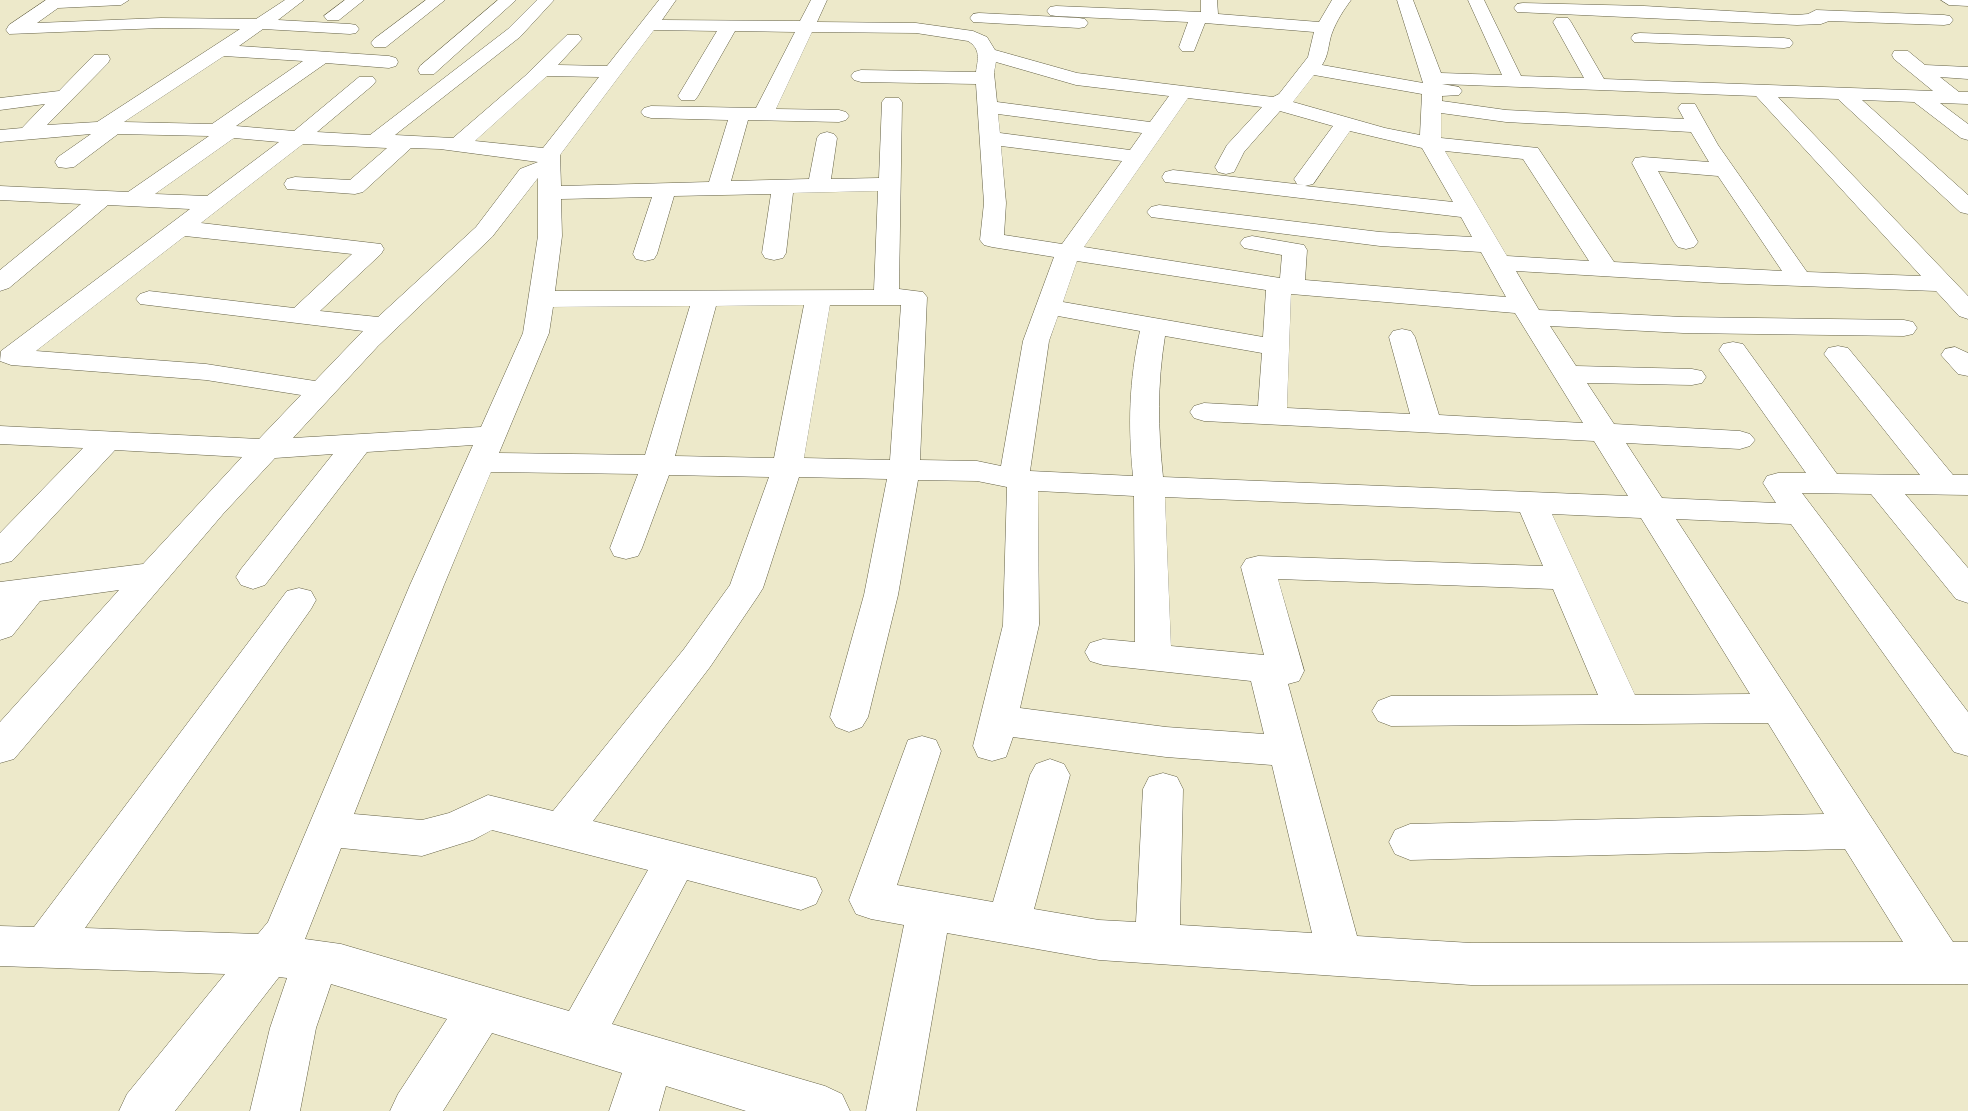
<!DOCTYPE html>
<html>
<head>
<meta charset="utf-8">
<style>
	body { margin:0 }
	canvas { display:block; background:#ede9ca }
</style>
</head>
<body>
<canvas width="1968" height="1111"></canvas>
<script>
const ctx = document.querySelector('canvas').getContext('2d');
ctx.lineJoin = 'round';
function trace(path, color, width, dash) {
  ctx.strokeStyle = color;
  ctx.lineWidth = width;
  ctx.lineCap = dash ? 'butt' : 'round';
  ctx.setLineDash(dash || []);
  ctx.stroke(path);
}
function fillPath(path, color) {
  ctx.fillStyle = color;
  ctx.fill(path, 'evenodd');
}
const minor = new Path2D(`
	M46,0H129L121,5L58,8L37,23L161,18L256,19L285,0H304L278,20L350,24L356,25L359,29L356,33L350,34L263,29L239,46L389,56L396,58L398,62L396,66L389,68L326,63L236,126L294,131L359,77H373L376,81L373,85L317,132L370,135L508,29L537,0H554L520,37L395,135L453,138L525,76L567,35H579L582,39L558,65L607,66L659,0H676L662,20L800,21L811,0H827L817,22L916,23L973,31L987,37L995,50L1077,73L1273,97L1279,94L1308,57L1314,32L1205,23L1194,51H1182L1179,47L1188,22L1056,16L1050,15L1047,11L1050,7L1056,6L1201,12V0H1217L1218,14L1319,22L1332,0H1351C1343,11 1337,20 1332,33C1328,44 1329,55 1322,65L1423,83L1397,0H1413L1441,73L1502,75L1468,0H1484L1521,76L1584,78L1553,22L1556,18H1568L1571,22L1604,79L1933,91L1894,59L1892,55L1894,51H1908L1925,65L1968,67V79L1940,77L1959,92H1968V104L1940,103L1968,124V140L1961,138L1914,102L1862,100L1968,195V214L1960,212L1838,99L1778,97L1968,296V319L1959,316L1936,291L1720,283L1516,271L1539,310L1683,317L1904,320L1913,322L1917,328L1913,334L1904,336L1683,333L1550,326L1576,366L1692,369L1702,371L1706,377L1702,383L1692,385L1587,383L1614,424L1740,431L1750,434L1755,440L1750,446L1740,449L1626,443L1662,498L1776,503L1763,483L1767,476L1778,473H1806L1719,350L1723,344L1733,342L1743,344L1837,474L1920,475L1824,354L1828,348L1838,346L1848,348L1953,475H1968V495L1905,494L1968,568V603L1956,599L1871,494L1802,493L1968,712V756L1954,752L1791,524L1676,519L1953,942H1968V984L1471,985L1099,960L947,933L916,1111H866L904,925L871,919L856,914L849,900L908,740L922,736L936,740L941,751L897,885L993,902L1030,775L1036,764L1050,759L1064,764L1070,775L1034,909L1099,920L1136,922L1143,789L1149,777L1163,773L1177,777L1183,789L1180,925L1312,933L1272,765L1166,757L1013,737L1006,757L992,761L978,757L973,746L1003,625L1007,487L977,481L918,480L898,595L868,717L862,727L849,732L836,727L830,717L864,595L887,479L799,477L763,588L758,596L710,667L593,821L816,878L822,891L816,904L801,910L687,880L612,1024L825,1086L842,1094L850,1111H746L666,1086L659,1111H609L622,1073L492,1033L443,1111H390L398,1094L447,1019L331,984L316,1028L300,1111H250L270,1028L287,978L279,977L175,1111H119L127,1094L225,974L0,966V926L34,927L287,591L299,588L311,591L316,600L311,609L85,928L258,934L268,922L410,585L473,445L367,452L265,585L253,589L241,585L236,577L241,569L333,454L275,458L223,514L14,759L0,763V722L119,590L40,601L12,636L0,640V582L143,564L242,457L115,450L12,561L0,564V533L83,448L0,444V426L259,439L301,395L206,380L11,365L0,361L1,351L190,209L108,205L9,288L0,291V270L81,204L0,200V186L128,192L209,136L118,134L74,167L66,168L58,167L55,162L58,157L91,134L0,142V130L22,128L45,104L0,110V98L59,91L94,55H108L110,59L108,63L47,125L97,122L240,29L161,28L9,34L6,30L9,25ZM654,30L717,31L678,96L681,100H695L698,96L735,31L795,32L756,108L651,106L644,108L641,112L644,116L651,118L728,120L709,182L561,186L560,155ZM812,32L916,33L968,41C981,49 978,59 976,72L861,70L854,72L851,76L854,80L861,82L976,84L984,203L980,240L984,245L992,247L1054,257L1023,341L1001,466L977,461L920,460L927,297L923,292L899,289L902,102L899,98H885L882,102L879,178L831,179L837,138L834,134L827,132L820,134L817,138L809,179L731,181L748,120L839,122L846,120L849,116L846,112L839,110L776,109ZM224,56L303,61L212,124L124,122ZM996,62L1076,85L1169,96L1150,122L997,102L994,73ZM1314,75L1422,94L1420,135L1385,128L1293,102ZM547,76L599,77L543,148L475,141ZM1442,84L1756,96L1921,276L1807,272L1718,145L1695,104H1681L1678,108L1684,119L1506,110L1442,101V96L1459,95L1462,91L1459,87ZM1188,98L1262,107L1227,145L1215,167L1218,172L1226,174L1234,172L1244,152L1280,111L1333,126L1294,179L1297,184L1304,185L1173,170L1165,172L1162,177L1165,182L1461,217L1472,237L1380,232L1159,205L1151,207L1147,212L1151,217L1380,246L1481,252L1506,297L1305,280L1307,250L1304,245L1252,236L1244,238L1240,243L1244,248L1282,255L1280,278L1084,247ZM1441,113L1506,122L1691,132L1709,162L1643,157L1635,158L1632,163L1674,242L1678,247L1686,249L1694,247L1698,242L1658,171L1718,176L1782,271L1614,262L1538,148L1441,138ZM998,114L1142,133L1130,150L1000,133ZM1350,131L1422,148L1453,202L1305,186L1313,184ZM234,138L279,142L207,196L155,194ZM303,144L387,148L350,180L295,177L287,179L284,184L287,189L355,194L363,192L411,148L440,149L538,162L520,169L476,227L378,317L320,311L381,254L384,249L381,244L201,223ZM1001,146L1122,161L1062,244L1004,235L1006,203ZM1445,151L1523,159L1589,261L1507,256ZM538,178V236L523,333L481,427L293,438L378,346L492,237ZM878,191L874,290L555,291L562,236L561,199L652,197L633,254L636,259L645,261L654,259L657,254L674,196L771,194L762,253L765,258L774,260L783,258L786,253L793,193ZM185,236L352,254L294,308L149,291L140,294L136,299L140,304L363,331L315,381L206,364L36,351ZM1077,261L1266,290L1263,337L1063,302ZM1291,294L1515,313L1583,423L1439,415L1415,337L1411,331L1402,329L1393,331L1389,337L1410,414L1287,408ZM804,305L774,458L675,456L716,306ZM830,305H901L890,460L804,458ZM690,306L645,455L499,453L549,333L553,307ZM1058,316L1140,331C1129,381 1128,425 1133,476L1030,471L1049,341ZM1165,336L1262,353L1258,406L1204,403L1194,406L1190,412L1194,418L1204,421L1594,441L1628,496L1163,477C1158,428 1157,385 1165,336ZM491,472L638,474L610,548L614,556L626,559L638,556L642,548L669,475L769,477L730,585L684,649L553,811L488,795L449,813L422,820L354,814L444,585ZM1038,491L1134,496L1135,642L1103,639L1090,643L1085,652L1090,661L1103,665L1251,681L1264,734L1166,727L1020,708L1039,625ZM1165,497L1520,512L1543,566L1258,556L1246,559L1241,567L1264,655L1171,646ZM1552,514L1641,518L1750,694L1635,695ZM1278,579L1553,589L1598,695L1391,696L1378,701L1372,711L1378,721L1391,726L1768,723L1824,814L1410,824L1395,830L1389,842L1395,854L1410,860L1845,849L1903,942L1471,943L1357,936L1288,684L1299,681L1304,671ZM492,830L648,870L569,1011L341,944L305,939L341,848L422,856L473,840Z
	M345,0H364L339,20H327L324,16Z
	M426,0H445L386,47H374L371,43L374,39Z
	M498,0H516L434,74H420L418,70L420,66Z
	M1941,0H1968V6L1949,5Z
	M1523,3L1644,6L1797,15L1808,14L1816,10L1944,15L1950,16L1953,20L1950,24L1944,25L1829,21L1821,24L1797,25L1517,12L1514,8L1517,4Z
	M979,13L1079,18L1085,19L1088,23L1085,27L1079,28L973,22L970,18L973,14Z
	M1640,33L1784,38L1790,39L1793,43L1790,47L1784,48L1634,42L1631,38L1634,34Z
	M1955,347L1968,353V376L1958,374L1941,355L1945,349Z`);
trace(minor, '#646145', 1);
fillPath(minor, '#fff');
</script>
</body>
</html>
